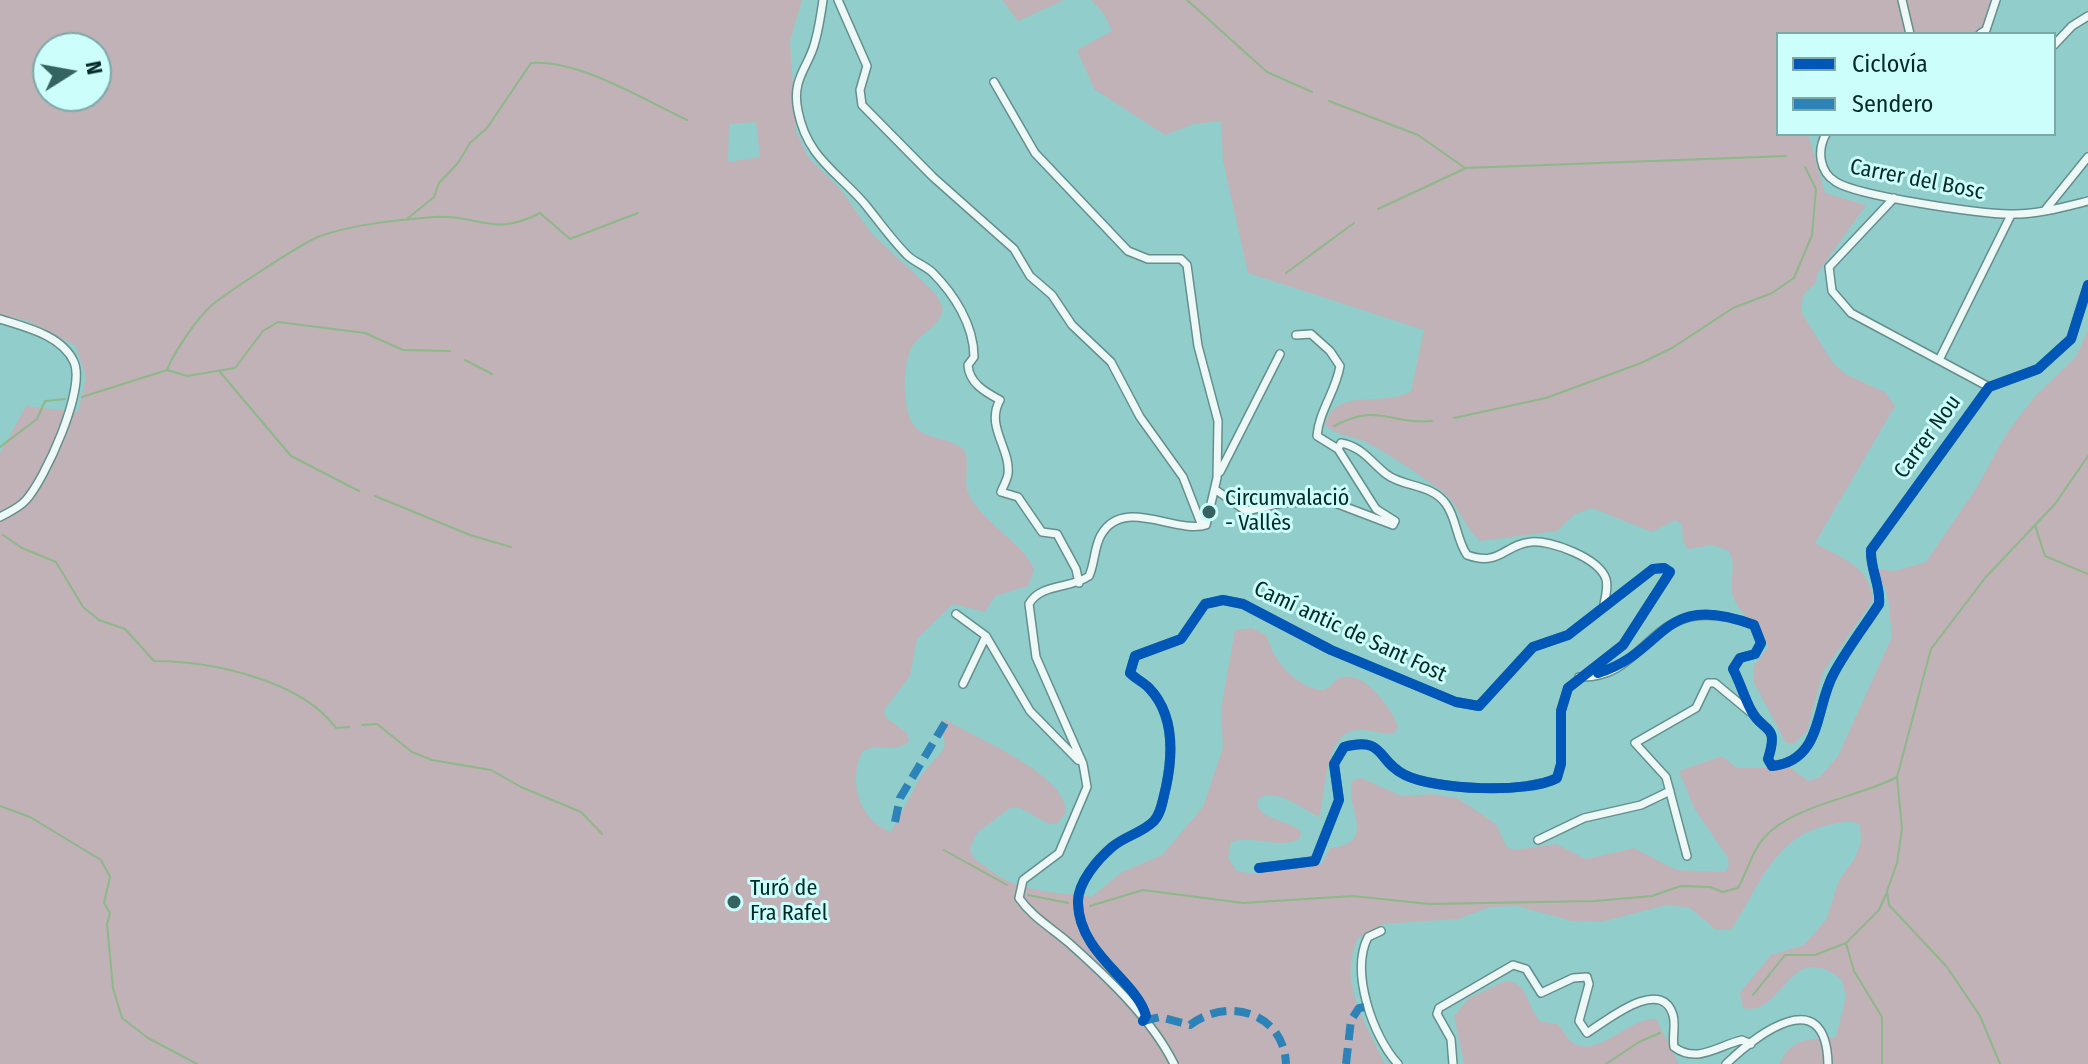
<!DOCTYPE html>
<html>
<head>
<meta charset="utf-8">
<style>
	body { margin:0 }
	#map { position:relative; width:2088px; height:1064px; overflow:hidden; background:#91cecb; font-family:"Fira Sans Condensed",sans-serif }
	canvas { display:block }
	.legend { position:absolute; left:1776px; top:32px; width:280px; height:104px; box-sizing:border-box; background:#ccfefb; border:2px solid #7ca9a7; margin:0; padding:10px 14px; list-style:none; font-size:24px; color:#042a28 }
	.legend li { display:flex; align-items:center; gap:16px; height:40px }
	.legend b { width:40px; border:2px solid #7ca9a7 }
	.north { position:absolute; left:32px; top:32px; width:80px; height:80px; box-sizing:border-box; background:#ccfefb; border:2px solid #7ca9a7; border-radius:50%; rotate:79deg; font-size:22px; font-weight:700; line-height:32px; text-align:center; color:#042a28 }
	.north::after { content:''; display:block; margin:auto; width:28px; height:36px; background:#356361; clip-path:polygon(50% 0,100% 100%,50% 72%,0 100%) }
</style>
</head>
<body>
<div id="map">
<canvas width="2088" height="1064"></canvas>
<ul class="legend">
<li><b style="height:10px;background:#0057b8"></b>Ciclovía</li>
<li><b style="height:10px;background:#2d83b8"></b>Sendero</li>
</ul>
<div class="north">N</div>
</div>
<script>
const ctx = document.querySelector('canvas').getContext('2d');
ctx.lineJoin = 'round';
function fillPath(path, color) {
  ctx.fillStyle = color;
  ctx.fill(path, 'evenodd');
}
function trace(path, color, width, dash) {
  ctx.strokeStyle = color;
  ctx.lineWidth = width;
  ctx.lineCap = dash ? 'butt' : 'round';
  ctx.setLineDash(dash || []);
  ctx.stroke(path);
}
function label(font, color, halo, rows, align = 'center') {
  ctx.font = font + ' "Fira Sans Condensed",sans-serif';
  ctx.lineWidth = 6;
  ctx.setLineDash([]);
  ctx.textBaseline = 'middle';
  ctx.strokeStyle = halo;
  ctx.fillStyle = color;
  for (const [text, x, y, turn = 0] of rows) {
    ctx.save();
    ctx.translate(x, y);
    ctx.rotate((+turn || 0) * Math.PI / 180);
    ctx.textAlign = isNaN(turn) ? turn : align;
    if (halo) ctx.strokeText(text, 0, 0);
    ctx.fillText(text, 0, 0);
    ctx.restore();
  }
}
const green = new Path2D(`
	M0,0H802L790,41L796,131L808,157L841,190L872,234L935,293L943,308C940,327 923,331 913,345C902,361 901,413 916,428C930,441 952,437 965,451C970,465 963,482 969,495C982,522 1028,547 1034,570L1028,586L995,596L985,612L953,604L917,639L910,676L884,710L886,718L907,733L909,741C894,755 878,741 862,752C848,782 859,820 891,832L922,774L943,750L945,742L939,725L944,719C973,737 1066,773 1066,812L1058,823L1049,824L1020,808H1010L977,833L970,848C972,861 981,862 990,870C1022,894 1054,891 1091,897L1122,872L1162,855L1203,807L1223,748L1221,709L1235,630L1252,628L1267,636C1272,660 1297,689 1324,690C1330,687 1334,681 1339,678C1364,668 1391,708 1398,726L1395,733C1382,735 1370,729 1357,730C1323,733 1327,793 1319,817C1302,809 1278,788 1259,798L1257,806C1267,822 1288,819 1301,832L1299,839C1277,850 1255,834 1231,842L1228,858L1237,871L1254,874L1322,863L1330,848C1381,843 1342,805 1353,780L1361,778L1402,796L1434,794L1459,799L1496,824L1506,846L1513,850L1556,844L1586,859L1634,848L1676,870L1724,872L1729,866L1728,858L1694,808L1679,771L1722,756L1737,768H1791L1808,781L1820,777L1838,756L1892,637L1888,597L1877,569L1895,571L1926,562L1977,487L2006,434L2035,396L2076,357L2088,330V1064H1779C1793,1036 1808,1040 1836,1037L1846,997L1842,980C1788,936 1784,1018 1743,1008L1740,992L1771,955L1804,945L1826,920L1839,880L1855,858L1861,841L1860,824C1848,820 1836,823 1824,826C1772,840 1758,890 1731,930H1716L1690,908L1667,905L1601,922L1572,921L1517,906L1490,907L1458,919L1384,924L1358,938C1337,983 1366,1023 1385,1064H0V453L26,406L78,412L86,377L76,346L26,320L0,315ZM48,48H96V96H48ZM756,122L760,157L728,162L729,124Z
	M1002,0H1064L1018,21Z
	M1091,0H1991L1985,23L1975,34H1778V134H1808L1825,193L1866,205L1817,274L1816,283L1803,295L1801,312L1833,363L1847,375L1885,392L1895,406L1815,543C1841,559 1869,564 1873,600L1823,672L1807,731L1794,743H1786L1754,683L1753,667L1768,647C1763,623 1740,619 1733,596C1729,581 1737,566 1729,551L1713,545L1688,549L1683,542L1682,524L1675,520L1652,532L1592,508L1575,514L1557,531L1480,541C1462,525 1458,501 1438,488C1415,472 1389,454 1364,441C1350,435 1335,436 1325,424C1336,386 1385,408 1411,391L1424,330L1248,273L1223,161L1221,121L1194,124L1165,135L1094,89L1077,50L1112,31L1104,14Z
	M1505,981C1528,981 1527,1007 1540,1021L1557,1024C1563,1029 1567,1039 1573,1043C1597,1059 1632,1016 1656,1019L1679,1064H1464L1454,1016L1469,998Z`);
const stream = new Path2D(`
	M1187,0L1267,72L1312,92
	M1329,101L1418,135L1465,168L1786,156
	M1378,209L1464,169
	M407,219L434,197L439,183L458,163L470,143L487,128L531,63C579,59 644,100 687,120
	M1286,273L1354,223
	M465,360L492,374
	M167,370L187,376L235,368L263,331L278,322L365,333L403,350L450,351
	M220,372L291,456L359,491
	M82,397L167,370C174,352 197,318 212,305C228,292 302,243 320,236C355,224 397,220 434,217C479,214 492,238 540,213L570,239L638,213
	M1454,418L1546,398L1641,363L1672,348L1733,308L1772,293L1794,278L1812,235L1816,189L1805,167
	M1334,426C1381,402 1388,425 1432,421
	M0,447L37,419L45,401L65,399
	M375,496L470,535L511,547
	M2035,525L2045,556L2088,574
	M3,535L22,548L56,562L83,607L99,620L125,629L154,661C211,661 301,680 336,728L349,727
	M362,725L377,724L412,752L432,760L491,770L521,787L581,812L602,834
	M0,806L30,817L101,860L110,877L104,903L110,913L107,924L113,988L122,1018L148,1038L197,1064
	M944,850L1007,885
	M1028,895L1068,903
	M1090,906L1143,890L1243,903L1353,896L1429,904L1595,901L1652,896L1681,886L1710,887L1723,892L1738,888C1747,872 1751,853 1763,839C1791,805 1860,797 1897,777
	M1753,995L1785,955H1815L1846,943
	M1606,1064L1639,1042L1660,1033
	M1882,1064V1017L1854,971L1846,943L1879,910L1886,894
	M2000,1064L1980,1016L1947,967L1889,905L1887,891L1897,863L1902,829L1897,777L1931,649L1985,578L2055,504L2088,456`);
const minor = new Path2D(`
	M823,0C821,14 819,28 815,42C809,67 791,78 798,111C807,157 836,171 864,203C878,220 891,239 907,255C914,262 924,265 932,272C954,294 974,325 974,357L968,365C969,383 985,392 1000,400C985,426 1011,449 1008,474C1007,480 1003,487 1001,492L1018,497L1042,532L1057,534L1076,569L1079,583
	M838,0L867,66L860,90L862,105L933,177L1014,249L1030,276L1052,295L1072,325L1111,362L1140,417L1183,477L1202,526
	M1902,0L1910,34
	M1980,34L1986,30L1996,0
	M2054,45L2072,26L2088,16
	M994,82L1035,153L1128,251L1148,259H1181L1187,265L1198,346L1218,421L1217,478L1206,525C1175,534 1123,496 1101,535C1094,547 1095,563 1089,576C1071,589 1041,583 1029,604L1036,657L1083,764L1087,787L1059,853L1023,880L1019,898C1032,917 1052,928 1069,943C1106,976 1152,1019 1174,1064
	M1826,134C1817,150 1819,172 1836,182C1858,196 1980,214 2010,214C2035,215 2064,207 2088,201
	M1894,198L1829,267L1832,291L1851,313L1989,387
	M2046,209L2088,157
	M0,319C25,327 62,335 74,362C86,389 45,479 26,500C19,508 9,512 0,517
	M1296,335L1311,334L1330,351L1340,366C1336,391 1319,411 1317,436L1338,449
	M1940,358L2011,215
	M1220,472L1280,354
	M1216,490L1246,511L1282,503L1330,501L1393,525L1395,521L1376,509L1338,449L1341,443C1362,447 1370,461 1386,474C1404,488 1431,483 1446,504C1457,519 1456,539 1467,555C1500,567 1505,544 1531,542C1551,540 1599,558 1606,579C1608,587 1606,595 1604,604
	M956,614L986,636L1030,711L1078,760
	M1579,677C1653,680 1646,585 1754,625L1761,643L1755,654L1740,658L1733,669C1740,682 1744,697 1751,710C1762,733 1780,722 1768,759L1772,766C1823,761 1815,706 1834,673C1847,649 1864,627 1879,604C1881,585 1870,570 1871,550L1989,387L2038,369L2071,339L2088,285
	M963,684L986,636
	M1538,840L1584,818L1641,805L1670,791
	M1687,856L1666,777L1635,743L1696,708L1708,683H1715L1750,712
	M1381,931L1368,937C1350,972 1373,1037 1398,1064
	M1143,1021L1146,1016C1137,981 1079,954 1078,903C1077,883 1098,859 1112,847C1125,836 1142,833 1154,821C1162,812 1163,798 1166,787C1173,754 1175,715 1149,688C1143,682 1136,679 1130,673L1135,656L1181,639L1205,604L1223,600L1243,604L1331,650L1456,702L1479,706L1533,647L1568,635L1653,569L1664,568L1670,572L1623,645L1568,688L1561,711V764L1557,778C1528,794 1435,790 1405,775C1376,761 1386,736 1344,747L1334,764L1339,800L1315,861L1259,868
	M1453,1064L1451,1039L1437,1014L1439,1008L1513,965L1526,969L1541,993L1573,978L1587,977L1589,984L1579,1021L1587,1033C1605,1022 1661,975 1673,1015C1676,1025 1672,1037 1674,1047C1697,1064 1717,1046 1742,1040L1751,1044
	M1726,1064C1756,1035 1826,981 1828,1064`);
const quiet = new Path2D(`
	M895,822L900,798L945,723
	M1143,1021L1160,1017L1190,1025C1228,996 1284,1013 1286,1064
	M1346,1064L1351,1020L1359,1008L1367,1007`);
const cycleway = new Path2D(`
	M1598,673C1668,651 1660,590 1754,625L1761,643L1755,654L1740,658L1733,669C1740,682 1744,697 1751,710C1762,733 1780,722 1768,759L1772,766C1823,761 1815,706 1834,673C1847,649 1864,627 1879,604C1881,585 1870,570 1871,550L1989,387L2038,369L2071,339L2088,285
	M1143,1021L1146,1016C1137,981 1079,954 1078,903C1077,883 1098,859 1112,847C1125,836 1142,833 1154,821C1162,812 1163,798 1166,787C1173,754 1175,715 1149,688C1143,682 1136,679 1130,673L1135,656L1181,639L1205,604L1223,600L1243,604L1331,650L1456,702L1479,706L1533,647L1568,635L1653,569L1664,568L1670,572L1623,645L1568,688L1561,711V764L1557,778C1528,794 1435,790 1405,775C1376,761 1386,736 1344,747L1334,764L1339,800L1315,861L1259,868`);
const markers = [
	[1209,512,8,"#356361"],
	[734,902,8,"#356361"]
];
const streetNames = [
	["Carrer del Bosc",1917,180,11],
	["Carrer Nou",1928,437,-54],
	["Camí antic de Sant Fost",1350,632,25]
];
const poiNames = [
	["Circumvalació",1225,499],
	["- Vallès",1225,524],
	["Turó de",750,889],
	["Fra Rafel",750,914]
];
fillPath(green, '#c0b2b6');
trace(stream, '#8eb78a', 2);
trace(minor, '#638f8d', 10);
trace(minor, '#eef8f7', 7);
trace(quiet, '#2d83b8', 8, [16, 8]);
trace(cycleway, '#0057b8', 10);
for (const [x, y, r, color] of markers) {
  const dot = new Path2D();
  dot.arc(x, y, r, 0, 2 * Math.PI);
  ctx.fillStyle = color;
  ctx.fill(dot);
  trace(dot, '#ccfefb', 3);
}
label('22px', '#042a28', '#ccfefb', streetNames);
label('22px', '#042a28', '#ccfefb', poiNames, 'left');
</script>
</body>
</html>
